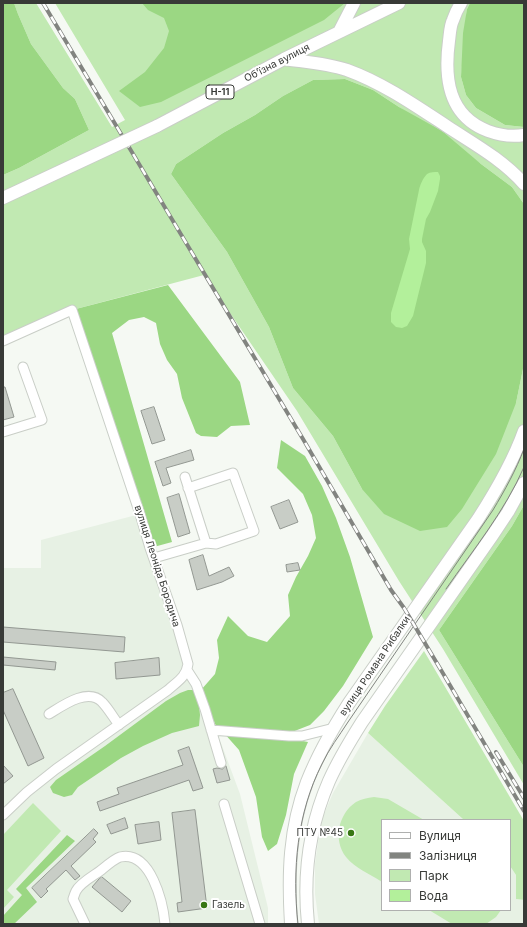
<!DOCTYPE html>
<html>
<head>
<meta charset="utf-8">
<style>
	body { margin:0 }
	#map { position:relative; width:527px; height:927px; overflow:hidden; background:#f5f9f3; font-family:Inter,sans-serif }
	canvas { display:block }
	.frame { position:absolute; inset:0; border:4px solid #383a37; pointer-events:none }
	.legend { position:absolute; left:381px; top:819px; width:130px; height:92px; box-sizing:border-box; background:#fff; border:1px solid #afb0af; margin:0; padding:5px 7px; list-style:none; font-size:12px; color:#383a37 }
	.legend li { display:flex; align-items:center; gap:8px; height:20px }
	.legend b { width:20px; border:1px solid #afb0af }
</style>
</head>
<body>
<div id="map">
<canvas width="527" height="927"></canvas>
<div class="frame"></div>
<ul class="legend">
<li><b style="height:5px;background:#fff"></b>Вулиця</li>
<li><b style="height:5px;background:#828480"></b>Залізниця</li>
<li><b style="height:11px;background:#c1e9b2"></b>Парк</li>
<li><b style="height:11px;background:#b3f09b"></b>Вода</li>
</ul>
</div>
<script>
const ctx = document.querySelector('canvas').getContext('2d');
ctx.lineJoin = 'round';
function fillPath(path, color) {
  ctx.fillStyle = color;
  ctx.fill(path, 'evenodd');
}
function trace(path, color, width, dash) {
  ctx.strokeStyle = color;
  ctx.lineWidth = width;
  ctx.lineCap = dash ? 'butt' : 'round';
  ctx.setLineDash(dash || []);
  ctx.stroke(path);
}
function label(font, color, halo, rows, align = 'center') {
  ctx.font = font + ' Inter,sans-serif';
  ctx.lineWidth = 4;
  ctx.setLineDash([]);
  ctx.textBaseline = 'middle';
  ctx.strokeStyle = halo;
  ctx.fillStyle = color;
  for (const [text, x, y, turn = 0] of rows) {
    ctx.save();
    ctx.translate(x, y);
    ctx.rotate((+turn || 0) * Math.PI / 180);
    ctx.textAlign = isNaN(turn) ? turn : align;
    if (halo) ctx.strokeText(text, 0, 0);
    ctx.fillText(text, 0, 0);
    ctx.restore();
  }
}
const built = new Path2D(`
	M140,514L184,660L182,669L170,688L187,670L211,730L221,743L240,794L268,908V924H3V568H41V540Z
	M368,733L464,820H382V910H510V866L516,875V899L524,900V924H319L315,894V864L321,821L333,793Z`);
const green = new Path2D(`
	M14,3H36L112,127L125,120L55,3H470L467,9L461,77L466,95L476,108L505,125L524,127V204L512,187L481,164L399,107L373,90L345,79L313,80L283,96L255,115L223,133L176,164L171,174L227,252L269,327L293,388L333,436L362,489L516,403L524,364V505L512,526L439,630L524,767V785L443,649L399,581L297,411L204,275L72,310L3,341V175L19,168L89,130L75,99L63,88L31,44L18,14Z
	M424,651L524,821V900L516,899V875L510,866V820H464L368,733L385,706Z
	M374,797L388,799L424,820H382V882C370,874 355,868 346,857C333,840 338,814 356,802C362,799 367,798 374,797Z
	M33,803L61,831L7,890L14,897L3,909V835Z
	M429,910H501L496,917L486,924H452Z`);
const forest = new Path2D(`
	M3,3H14L18,14L31,44L63,88L75,99L89,130L19,168L3,175Z
	M142,3H345L324,20L161,102L140,107L119,91L145,72L164,48L169,31L164,18L148,10Z
	M470,3H524V127L505,125L476,108L466,95L461,77L463,33L467,9Z
	M345,79L373,90L399,107L442,131L481,164L512,187L524,204V364L516,403L496,454L462,509L447,527L420,531L384,514L362,489L333,436L293,388L269,327L227,252L171,174L176,164L223,133L255,115L283,96L313,80Z
	M168,285L240,382L250,425L231,426L217,437L201,436L196,433L182,398L177,374L167,360L160,344L156,323L144,317L129,320L112,333L172,542L150,548L72,310Z
	M281,440L305,456L322,486L336,518L350,557L373,637L343,686L324,711L310,725L292,732L216,726L212,717L208,704L202,700L199,705L200,715L199,726L172,733L143,746L121,758L78,787L72,795L64,797L53,793L50,787L56,780L105,746L166,701L180,693L188,690H201L215,674L219,658L217,640L228,616L248,636L267,642L290,616L288,595L296,577L308,556L316,538L312,515L303,494L277,468Z
	M524,505V767L439,630L512,526Z
	M223,732L297,740L308,742L294,774L286,815L277,844L268,851L262,837L256,797L239,750Z
	M67,835L75,841L26,888L37,902L14,924H3V916L22,895L16,889Z`);
const water = new Path2D(`
	M438,172L440,176V179L438,191L430,212L426,219L422,239V242L426,251V263L413,316L407,326L402,328L396,327L391,322V313L410,249L409,239L419,190C420,185 423,178 427,174C430,172 435,172 438,172Z`);
const building = new Path2D(`
	M3,387H5L14,417L3,420Z
	M154,407L165,440L152,444L141,411Z
	M191,450L194,460L166,468L171,483L163,486L155,462Z
	M179,494L190,533L178,537L167,498Z
	M289,500L298,522L280,529L271,507Z
	M203,555L209,576L229,567L234,576L222,582L197,590L189,560Z
	M298,563L300,570L287,572L286,565Z
	M3,627L125,637L124,652L3,642Z
	M3,657L56,662L55,670L3,665Z
	M159,658L160,675L116,679L115,663Z
	M13,689L44,758L28,766L3,710V693Z
	M189,747L203,788L193,791L189,780L100,811L97,802L119,794L117,788L183,765L178,751Z
	M3,765L13,776L3,784Z
	M226,766L230,780L217,783L213,769L217,768L222,769Z
	M195,810L207,908L178,912L177,903L182,902L172,813Z
	M125,818L128,828L111,834L107,825Z
	M159,822L161,840L138,844L135,825Z
	M94,829L98,833L93,839L96,842L71,866L80,876L75,880L66,870L46,889L48,891L41,898L32,888Z
	M102,877L131,901L122,912L92,887L99,879Z`);
const minor = new Path2D(`
	M3,341L72,310L140,514L150,548L177,625L188,664C186,677 178,681 168,690L56,769L27,792L3,815
	M3,432L42,420L23,367
	M188,488L233,473L254,531L216,544L206,543
	M154,558L206,543L185,477
	M187,670L196,684L205,709L221,763
	M49,714C62,706 88,687 102,702C108,708 113,717 119,725
	M211,730L289,736H302L334,728
	M224,804L260,924
	M85,924L73,899C74,896 75,893 76,891C80,883 93,876 100,871C105,867 114,859 120,857C151,850 163,903 165,924`);
const major = new Path2D(`
	M461,3C458,8 455,14 453,20C450,26 450,34 449,41C444,78 448,116 488,131C499,135 512,137 524,135
	M339,32L354,3
	M284,59C305,62 326,63 347,70C383,83 416,106 448,127C474,144 503,160 524,184
	M157,126L284,59L399,3
	M3,198L33,184
	M291,924C288,874 289,829 307,782C318,754 333,728 349,703L478,519C496,491 513,462 524,431
	M308,924C303,875 309,827 329,781C338,761 350,741 362,722L492,536L508,512L524,483`);
const tram = new Path2D(`
	M446,589C473,550 505,511 524,467
	M298,924C292,870 297,813 322,764C329,749 339,736 348,722L493,510C505,490 516,470 524,449`);
const rail = new Path2D(`
	M43,3L303,439L391,590L404,608L441,670L524,811
	M496,752L524,798`);
const majorBridge = new Path2D(`
	M33,184L157,126`);
const markers = [
	[351,833,4,"#387714"],
	[204,905,4,"#387714"]
];
const shields = [
	[220,92,28]
];
const shieldNames = [
	["Н-11",220,92]
];
const streetNames = [
	["Обʼїзна вулиця",277,63,-27],
	["вулиця Леоніда Бородича",157,566,72],
	["вулиця Романа Рибалки",375,666,-56]
];
const poiNames = [
	["ПТУ №45",343,833],
	["Газель",212,905,"left"]
];
fillPath(built, '#e7f1e4');
fillPath(green, '#c1e9b2');
fillPath(forest, '#9bd783');
fillPath(water, '#b3f09b');
fillPath(building, '#c8cdc6');
trace(building, '#939892', 1);
trace(minor, '#c9cec7', 11);
trace(major, '#c9cec7', 14);
trace(minor, '#fff', 9);
trace(major, '#fff', 12);
trace(tram, '#828480', 1);
trace(rail, '#828480', 4);
trace(rail, '#fff', 2.5, [8]);
trace(majorBridge, '#c9cec7', 14, []);
trace(majorBridge, '#fff', 12);
for (const [x, y, r, color] of markers) {
  const dot = new Path2D();
  dot.arc(x, y, r, 0, 2 * Math.PI);
  ctx.fillStyle = color;
  ctx.fill(dot);
  trace(dot, '#fff', 1.5);
}
for (const [x, y, w] of shields) {
  const box = new Path2D();
  box.roundRect(x - w / 2, y - 7, w, 14, 3);
  ctx.fillStyle = '#fff';
  ctx.fill(box);
  trace(box, '#383a37', 1);
}
label('bold 9px', '#383a37', null, shieldNames);
label('10px', '#383a37', '#fff', streetNames);
label('10px', '#383a37', '#fff', poiNames, 'right');
</script>
</body>
</html>
